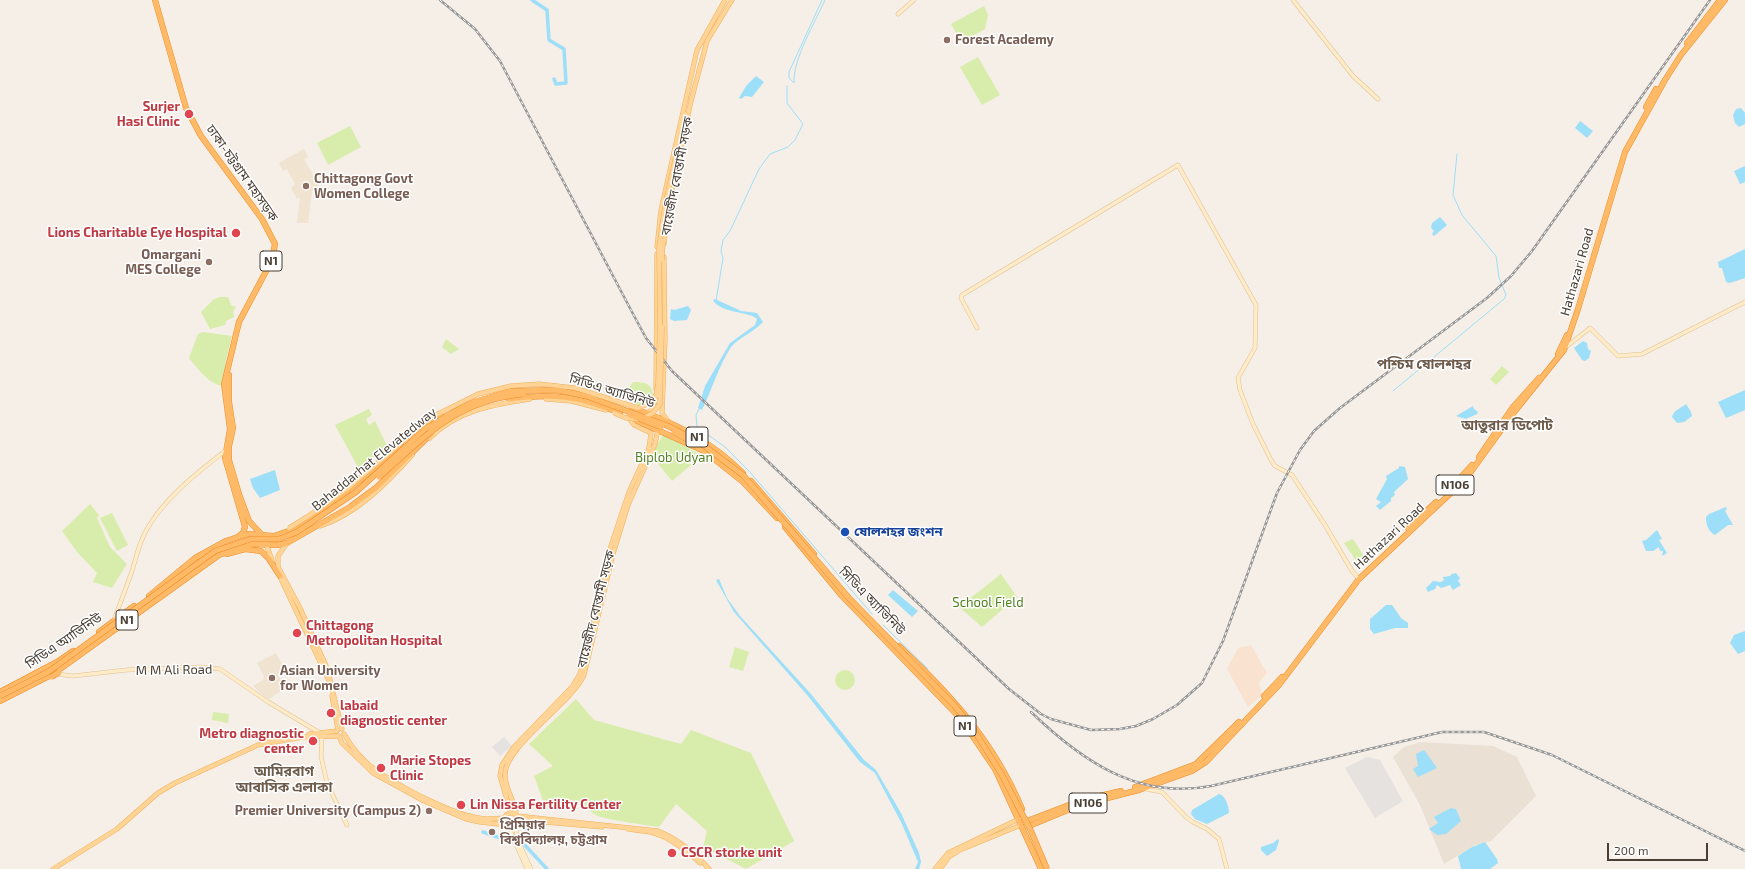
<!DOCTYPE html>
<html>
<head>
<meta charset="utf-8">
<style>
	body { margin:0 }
	#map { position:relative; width:1745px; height:869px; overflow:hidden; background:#f5efe7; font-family:"Exo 2",sans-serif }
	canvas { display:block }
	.scale { position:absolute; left:1607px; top:843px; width:101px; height:18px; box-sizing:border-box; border:2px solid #493f35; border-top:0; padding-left:5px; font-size:12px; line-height:14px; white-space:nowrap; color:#493f35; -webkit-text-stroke:3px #fff; paint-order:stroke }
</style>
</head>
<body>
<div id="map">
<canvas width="1745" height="869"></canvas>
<div class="scale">200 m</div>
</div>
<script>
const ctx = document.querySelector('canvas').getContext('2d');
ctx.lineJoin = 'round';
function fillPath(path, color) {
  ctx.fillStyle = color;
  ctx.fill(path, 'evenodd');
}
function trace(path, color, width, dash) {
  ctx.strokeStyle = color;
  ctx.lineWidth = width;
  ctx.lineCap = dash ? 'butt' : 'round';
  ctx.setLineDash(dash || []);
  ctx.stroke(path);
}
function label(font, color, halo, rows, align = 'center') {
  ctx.font = font + ' "Exo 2","Noto Sans Bengali",sans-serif';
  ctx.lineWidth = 3;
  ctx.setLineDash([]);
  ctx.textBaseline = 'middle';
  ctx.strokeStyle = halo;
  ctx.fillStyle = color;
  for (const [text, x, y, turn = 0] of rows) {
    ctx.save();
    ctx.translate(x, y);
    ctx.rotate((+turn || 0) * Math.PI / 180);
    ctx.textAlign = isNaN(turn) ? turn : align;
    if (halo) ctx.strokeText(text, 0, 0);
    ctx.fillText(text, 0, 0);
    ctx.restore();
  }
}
const residential = new Path2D(`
	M1421,742L1493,746L1517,757L1536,796L1491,841L1475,845L1444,864L1420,805L1393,757L1404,747Z`);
const commercial = new Path2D(`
	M1251,645L1267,673L1259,683L1262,695L1248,707L1227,669L1238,648Z`);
const education = new Path2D(`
	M304,149L308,157L304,159L319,186L312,191L308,223H297L300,197L297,199L291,188L295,184L287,169L283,171L279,163Z
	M276,653L285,670L278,674L285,688L268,700L253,686L263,680L264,676L257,663Z`);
const green = new Path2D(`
	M984,6L988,15L985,29L961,42L951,24Z
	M978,57L1000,95L982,105L960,67Z
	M350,126L361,147L328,165L317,143Z
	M220,297H228L231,305L236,307L233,312L234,317L226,321L225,325L210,329L201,312L214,299Z
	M203,332L232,336L226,360L223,386C209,384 197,368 189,358L198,334Z
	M446,339L459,349L451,354L442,347Z
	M1502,366L1509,372L1496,385L1490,379Z
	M633,382C651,381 657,389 650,406C638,410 631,402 627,391Z
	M369,409L372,415L366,419L369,425L375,421L387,446L359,469L335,425Z
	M664,433L702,456L672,481L651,455Z
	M90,504L99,515L97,518L110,547L127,564L112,588L93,582L97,573L77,552L62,531Z
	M112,513L128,545L117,551L100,518Z
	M1353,539L1364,556L1357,562L1344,543Z
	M1001,574L1017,597L982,627L959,607Z
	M735,647L749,652L743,671L729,667Z
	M835 680a10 10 0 1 1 20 0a10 10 0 1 1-20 0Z
	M576,699L594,720L681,744L691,730L751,753L794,841L746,869L703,847L707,831L676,804L659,827C640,824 620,822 601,817C589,814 587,803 571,802C562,801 554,808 545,806L534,776L553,766L529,744Z
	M213,712L229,714L228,723L212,720Z`);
const parking = new Path2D(`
	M504,737L512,746L500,756L492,747Z
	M1367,757L1380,760L1403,801L1375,818L1345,768Z`);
const water = new Path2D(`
	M756,76L764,82L752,97L745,96L741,99L739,98L746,86Z
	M1741,108L1745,113V124L1739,127L1735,123L1733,115L1736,109Z
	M1580,121L1593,131L1587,138L1575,128Z
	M1745,166V182L1740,184L1734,171Z
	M1440,217L1447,225L1434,236L1432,234L1434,231L1431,228L1432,223Z
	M1745,249V278L1730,283L1726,282L1722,268H1719L1718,262Z
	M715,299L741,311L757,313L763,322C754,332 738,338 731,347C718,367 712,390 702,410L698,408L705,386L730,343L755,325L757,319C750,311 721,314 713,300Z
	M688,306L691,310L687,320L674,321L670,319L671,309L674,310Z
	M1583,341L1587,343L1588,349L1591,351L1589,358L1585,361L1582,360L1574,348Z
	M1745,390V410L1726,418L1718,402Z
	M1686,404L1691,412L1692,416L1684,422L1677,423L1672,417C1674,410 1681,408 1686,404Z
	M1473,406L1474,409L1478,412L1477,414L1466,419L1456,416Z
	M1399,466L1405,467L1408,479L1394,492L1395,495L1391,498V501L1380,510L1376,506L1381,502L1376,499L1387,479L1386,476L1399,468Z
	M275,470L280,490L260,498L253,488L250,479Z
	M1726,507L1727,509L1725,511L1733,525H1728L1715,535C1708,531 1706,525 1706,517L1709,514Z
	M1657,530L1662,539L1659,540L1667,553L1662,556L1663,551H1660L1659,547L1653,551H1646L1642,541L1646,540Z
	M1456,573L1460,578L1458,581L1461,585L1453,590L1450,585L1441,588L1437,585L1435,589L1428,592L1426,588L1433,581L1441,582L1444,580L1443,577L1450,576L1452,574Z
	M719,579L727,598L740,616L811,694L864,760L876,770L901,813L919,853L921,862L919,869H915L918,862L902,824L875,773L860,762L808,696L734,612L716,580Z
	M893,590L918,611L912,617L888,595Z
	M1386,605H1392L1401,618L1408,623V628H1395L1374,634L1370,629V619Z
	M1745,631V651L1738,654L1730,643L1734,635Z
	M1424,750L1437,768L1418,777L1413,769L1418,766L1416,754Z
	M1219,794C1225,795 1229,806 1229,813L1207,824L1195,819L1191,814L1192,810Z
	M1451,808L1456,809L1461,821L1446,834L1437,835L1429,829L1438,823L1434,817Z
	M1278,839L1279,841L1276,850L1267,856L1261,850V847L1273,843Z
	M1485,842L1497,859L1498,863L1490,869H1461L1458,856L1472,847Z`);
const stream = new Path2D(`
	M822,0L789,72V78L794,83C793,58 815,23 825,0
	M716,301L723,258L721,251L723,240L730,231L759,169L770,154L788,147L795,140L803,124L787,103V86
	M1393,391L1504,299L1506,295L1499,278L1496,256L1462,215L1453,195L1457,154
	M700,407L696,415L697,427L725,447L749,471L872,614
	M883,625L928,669`);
const canal = new Path2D(`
	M532,0L547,10L549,40L564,49L566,83L556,84L554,79
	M483,832L512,842
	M519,842H522L547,869`);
const secondary = new Path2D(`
	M1293,0L1353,76L1378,99
	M898,14L914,0
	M977,328L961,298L962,295L1178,165L1256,305L1255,348L1238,378L1240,390L1253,424L1271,460L1275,466L1292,475L1325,525L1352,571L1359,579
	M1566,347L1590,328L1618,356L1642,354L1745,302
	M114,620C120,604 126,588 132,571C136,558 139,543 146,531C163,499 197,473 225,451
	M56,674L73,676L126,670L200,667L220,669L268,702L320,733
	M322,736L321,756L327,783L347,825
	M1146,789L1162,792L1187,818L1193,822L1207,829L1219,839L1227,869
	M508,826L527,869
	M515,826L518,841L531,869`);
const primary = new Path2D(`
	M677,151L685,114
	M664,244L667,214L691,101L707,41L732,0
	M657,247L661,210L697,50L725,0
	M664,257L665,339L662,413L667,420
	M656,389L657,254
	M546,399L571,401L606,410
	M647,413L654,408L655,396
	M430,438C457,410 493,405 530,399
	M320,526C357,514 387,483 412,455
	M287,543L278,556V567L300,608L327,668L342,729
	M266,544L272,560
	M281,579L330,683
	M332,696L338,730
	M309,734L337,731
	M344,734C352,748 364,762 377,771C403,788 455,817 486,819C492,819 499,818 505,818
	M339,736L342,743L373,773L424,801L466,819L480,822L507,825
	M264,742L272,739L294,736
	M511,813L500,776L502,765L514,747L572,687L580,674L588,647L609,552L629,492L649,448L651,433L634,425L628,417
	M504 820a7 7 0 1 1 14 0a7 7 0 1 1-14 0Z
	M515,815L516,811C513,799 505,787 505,775C504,747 571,704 584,675L613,554L628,505L655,444L658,429
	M517,816L658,831C678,839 695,853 709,869
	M518,822L533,821L602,827
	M628,829C635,830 643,831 650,832C669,836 686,850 700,863
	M53,869L117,829L158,793L175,783L258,745L303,737L338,736
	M935,869L948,853L1019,819
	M940,869L949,857L960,850L1021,825`);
const highway = new Path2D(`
	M155,0L186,108L201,136L262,219L275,244L272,260L239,322L224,384L230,429L225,458L245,527L243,533L239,536
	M1687,43L1720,0
	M1646,107L1656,89
	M1558,354L1567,335
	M229,375V402L233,428L229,446V460L239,494L249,521L262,535
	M509,399C553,393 578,396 620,413
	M632,408C672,421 712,442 743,473
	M633,419L704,451L743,482L777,518
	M421,428L441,414
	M1479,457L1513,407L1539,378
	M1460,478L1472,465
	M751,481L814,554
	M785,527L842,596L961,719L995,769L1041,869
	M1408,528L1436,502
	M227,554L245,549L261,551L269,559L280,576
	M149,596L195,558L226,541L247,534L274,536L294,529L345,493L401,445
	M99,632L134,606
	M899,646C952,696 994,742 1022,809
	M0,692L57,662L73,651
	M1264,696L1282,677
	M0,701L53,674L219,555L250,544L278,545L287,543L350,507L377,487L431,434
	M1135,787L1196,764L1239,722
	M1027,821L1082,800L1121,791
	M1029,826L1080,805L1139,790L1192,771L1206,762L1279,685L1359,579L1452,492L1470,473L1515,411L1564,350L1578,309L1625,152L1665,80L1681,55L1725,0`);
const rail = new Path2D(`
	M440,0L475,29L500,61L632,312L646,338L672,371L1009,689L1041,714L1051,719L1091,730L1120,729L1136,726L1153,719L1177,705L1202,683L1223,641L1277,493L1300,450L1314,431L1340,408L1487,298L1511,276L1532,251L1710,0
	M1031,712C1082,761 1138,800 1211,786L1442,732H1484L1552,755L1745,851`);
const primaryBridge = new Path2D(`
	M662,260L663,241
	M614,413L626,418L637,419
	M643,418L653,413L660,404L662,327
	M289,528L307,517L348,488L430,418L478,394L511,386L539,384L575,388L638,408L652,402L656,397L658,384L660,322L659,248L665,205L677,151`);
const highwayBridge = new Path2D(`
	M630,415L661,427
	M674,432L690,441
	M379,477C427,435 455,401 523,394
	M52,677L59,672
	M0,696L48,672L215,551L251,539H279L297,532L356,492L425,429L454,412L471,403L511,391L557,390L586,396L668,426L699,442L743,475L849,598L954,705L972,727L1002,775L1031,831L1047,869`);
const markers = [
	[947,40,4,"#8d6e63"],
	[189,114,5,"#e0444e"],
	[306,186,4,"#8d6e63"],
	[236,233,5,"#e0444e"],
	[209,262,4,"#8d6e63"],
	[845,532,5,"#1a4fb4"],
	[297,633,5,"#e0444e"],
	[272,678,4,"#8d6e63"],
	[331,713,5,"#e0444e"],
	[313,741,5,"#e0444e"],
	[381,768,5,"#e0444e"],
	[461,805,5,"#e0444e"],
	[429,811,4,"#8d6e63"],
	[492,832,4,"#8d6e63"],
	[672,853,5,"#e0444e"]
];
const shields = [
	[271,261,22],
	[697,437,22],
	[1455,485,38],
	[127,620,22],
	[965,726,22],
	[1088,803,38]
];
const shieldNames = [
	["N1",271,261],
	["N1",697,437],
	["N106",1455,485],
	["N1",127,620],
	["N1",965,726],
	["N106",1088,803]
];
const educationNames = [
	["Forest Academy",955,40],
	["Chittagong Govt",314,179],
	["Women College",314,194],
	["Omargani",201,255,"right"],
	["MES College",201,270,"right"],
	["Asian University",280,671],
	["for Women",280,686],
	["Premier University (Campus 2)",421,811,"right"],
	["প্রিমিয়ার",500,825],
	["বিশ্ববিদ্যালয়, চট্টগ্রাম",500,840]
];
const healthNames = [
	["Surjer",180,107,"right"],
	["Hasi Clinic",180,122,"right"],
	["Lions Charitable Eye Hospital",227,233,"right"],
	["Chittagong",306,626],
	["Metropolitan Hospital",306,641],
	["labaid",340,706],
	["diagnostic center",340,721],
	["Metro diagnostic",304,734,"right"],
	["center",304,749,"right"],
	["Marie Stopes",390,761],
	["Clinic",390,776],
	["Lin Nissa Fertility Center",470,805],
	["CSCR storke unit",681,853]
];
const streetNames = [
	["ঢাকা-চট্টগ্রাম মহাসড়ক",242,173,55],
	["বায়েজীদ বোস্তামী সড়ক",677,176,-79],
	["Hathazari Road",1577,272,-74],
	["সিডিএ অ্যাভিনিউ",612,391,17],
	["Bahaddarhat Elevatedway",374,459,-39],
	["Hathazari Road",1389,536,-43],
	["সিডিএ অ্যাভিনিউ",872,601,46],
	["বায়েজীদ বোস্তামী সড়ক",596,609,-76],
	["সিডিএ অ্যাভিনিউ",64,641,-34],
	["M M Ali Road",174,670,-1]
];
const parkNames = [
	["Biplob Udyan",674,458],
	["School Field",988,603]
];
const transitNames = [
	["ষোলশহর জংশন",854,532]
];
const neighbourhoodNames = [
	["পশ্চিম ষোলশহর",1424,364],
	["আতুরার ডিপোট",1507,425],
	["আমিরবাগ",284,771],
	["আবাসিক এলাকা",284,787]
];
fillPath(residential, '#eae0d4');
fillPath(commercial, '#f9e3d0');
fillPath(education, '#f0e3cf');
fillPath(green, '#d8edab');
fillPath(parking, '#e6e2df');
fillPath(water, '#9ddef8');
trace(stream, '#9ddef8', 1);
trace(canal, '#9ddef8', 3.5);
trace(secondary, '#ddc194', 4.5);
trace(primary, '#f0b05a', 5);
trace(highway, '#ee8d28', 6);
trace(secondary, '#ffebc7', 3.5);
trace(primary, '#ffd496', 4);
trace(highway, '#ffba68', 5);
trace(rail, '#979797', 2.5);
trace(rail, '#fff', 1, [3]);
trace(primaryBridge, '#f0b05a', 5, []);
trace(highwayBridge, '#ee8d28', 6, []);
trace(primaryBridge, '#ffd496', 4);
trace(highwayBridge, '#ffba68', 5);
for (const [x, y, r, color] of markers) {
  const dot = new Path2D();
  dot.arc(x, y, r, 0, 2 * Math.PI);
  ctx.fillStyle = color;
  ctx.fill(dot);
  trace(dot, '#fff', 1.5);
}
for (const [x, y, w] of shields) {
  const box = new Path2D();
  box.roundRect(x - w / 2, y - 10, w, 20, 3);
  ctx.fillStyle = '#fff';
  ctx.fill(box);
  trace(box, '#493f35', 1);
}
label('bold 12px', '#493f35', null, shieldNames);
label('bold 13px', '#785e54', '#fff', educationNames, 'left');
label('bold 13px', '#be3a42', '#fff', healthNames, 'left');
label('13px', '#493f35', '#fff', streetNames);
label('13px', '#528122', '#fff', parkNames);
label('bold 13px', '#164399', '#fff', transitNames, 'left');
label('bold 14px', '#6d5b4b', '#fff', neighbourhoodNames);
</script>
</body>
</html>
